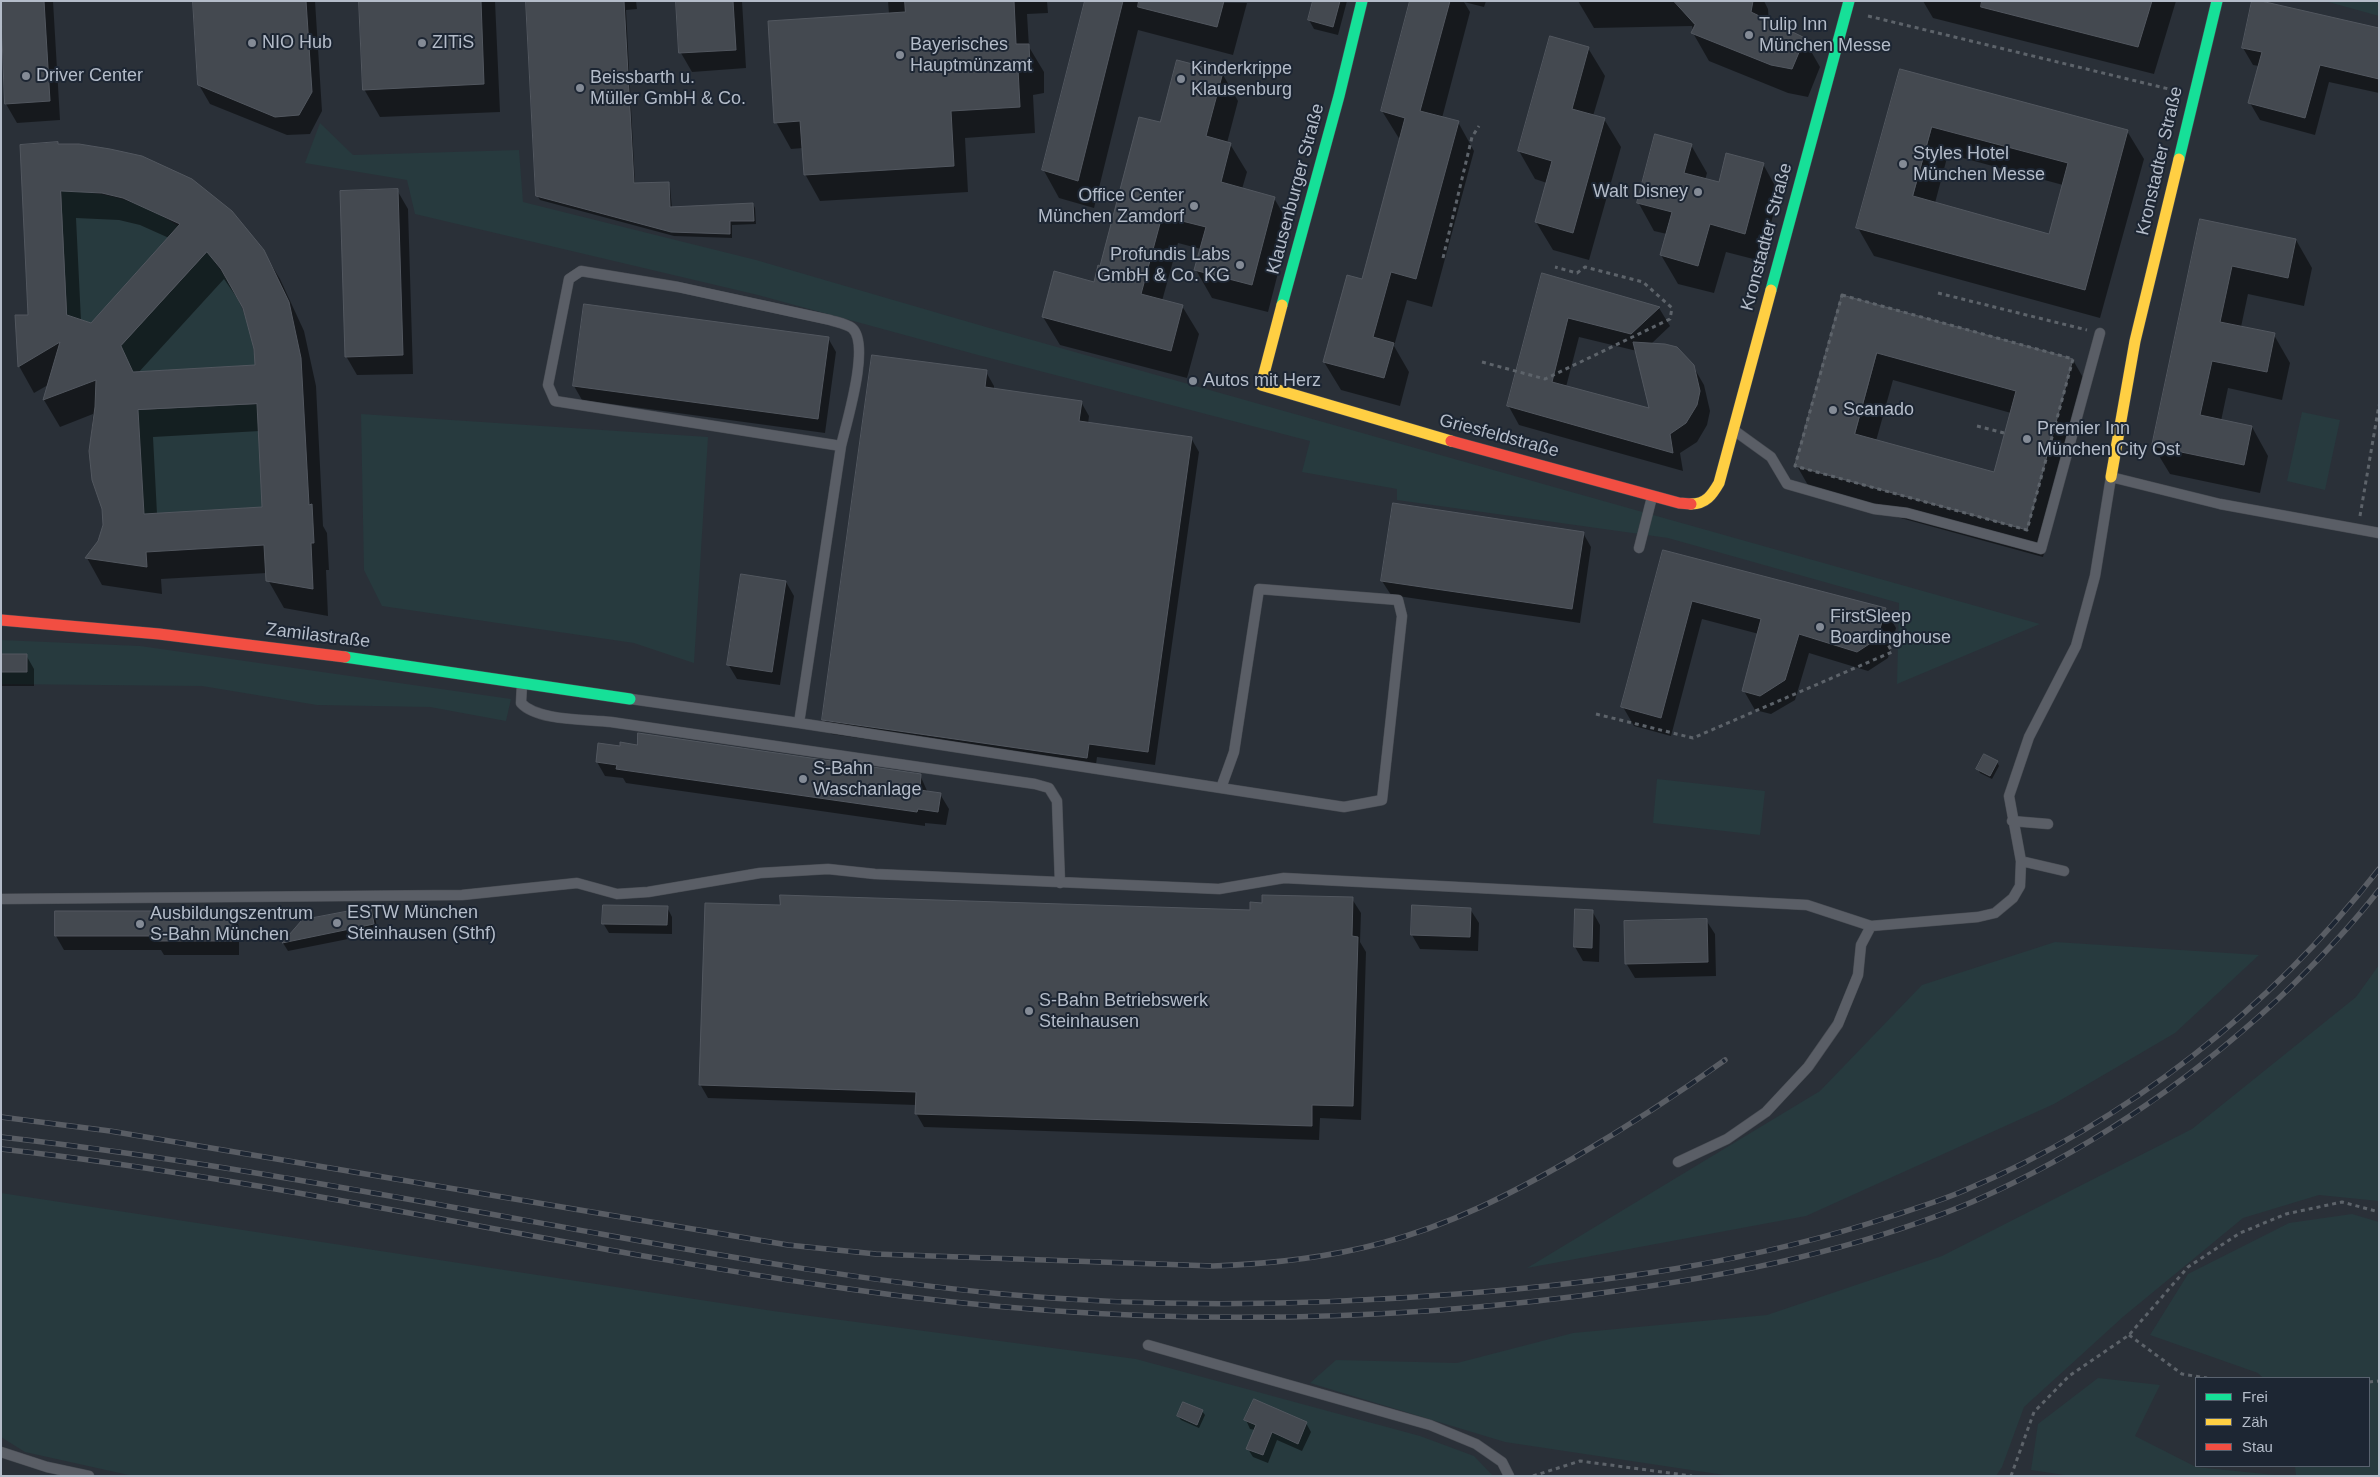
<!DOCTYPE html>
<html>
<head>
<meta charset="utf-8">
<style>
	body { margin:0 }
	#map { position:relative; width:2380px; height:1477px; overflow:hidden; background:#2a3038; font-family:Arial,sans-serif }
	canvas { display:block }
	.frame { position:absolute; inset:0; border:2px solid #b4bcc9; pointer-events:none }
	.legend { position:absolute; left:2195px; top:1377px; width:175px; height:90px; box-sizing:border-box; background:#1d2633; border:1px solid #59626f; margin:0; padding:6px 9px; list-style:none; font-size:15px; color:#b4bcc9 }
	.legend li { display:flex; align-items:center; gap:10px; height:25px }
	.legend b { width:25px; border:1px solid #59626f }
</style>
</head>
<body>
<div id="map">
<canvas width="2380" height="1477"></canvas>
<div class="frame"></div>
<ul class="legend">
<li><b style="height:6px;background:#16e098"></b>Frei</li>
<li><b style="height:6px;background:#ffcf43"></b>Zäh</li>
<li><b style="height:6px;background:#f24e42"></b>Stau</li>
</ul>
</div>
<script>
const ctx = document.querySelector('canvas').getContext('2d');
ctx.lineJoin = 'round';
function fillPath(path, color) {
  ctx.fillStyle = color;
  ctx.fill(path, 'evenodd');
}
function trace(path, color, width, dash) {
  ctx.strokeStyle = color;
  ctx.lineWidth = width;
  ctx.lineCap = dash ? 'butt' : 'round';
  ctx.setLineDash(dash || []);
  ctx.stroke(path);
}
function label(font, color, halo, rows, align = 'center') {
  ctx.font = font + ' Arial,sans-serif';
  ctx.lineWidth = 4;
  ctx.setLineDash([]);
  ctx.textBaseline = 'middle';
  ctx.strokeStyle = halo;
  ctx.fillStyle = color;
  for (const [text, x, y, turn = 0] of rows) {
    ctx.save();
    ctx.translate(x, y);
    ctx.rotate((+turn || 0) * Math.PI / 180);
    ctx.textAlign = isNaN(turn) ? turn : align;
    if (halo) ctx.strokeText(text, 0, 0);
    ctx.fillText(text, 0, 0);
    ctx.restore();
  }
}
const green = new Path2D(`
	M2325,1H2379V16Z
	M320,123L353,155L519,150L523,202L756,260L986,327L2040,624L1897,684L1899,603L1668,538L1397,500V489L1302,472L1310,441L978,355L758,295L415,214L407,180L305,163Z
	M61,191C104,191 142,201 178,226L91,323L67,315Z
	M207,252C234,285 253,322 255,365L132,372L120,347Z
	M257,404L262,507L144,514L138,410Z
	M2302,412L2340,420L2325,490L2287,481Z
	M361,414L708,437L694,663L634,643L382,606L364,570Z
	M1,640L140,646L511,699L506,721L430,707L317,705L202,686L1,684Z
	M1657,779L1765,791L1760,835L1653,823Z
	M2055,942L2259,955L2175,1033L2054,1104L1806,1216L1527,1268L1820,1091L1922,985Z
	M2379,965V1201L2319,1195L2243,1218L2124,1316L2024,1407L2002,1467L1996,1476H1731L1505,1442L1310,1383L1336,1360L1457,1363L1573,1333L1767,1315L1942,1256L2192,1129L2356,997Z
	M1,1193L773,1311L1136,1359L1420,1436L1474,1456L1493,1476H133L25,1452L1,1437Z
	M2352,1214L2379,1222V1476H2296L2295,1466H2369V1378H2263L2258,1373L2150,1335L2188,1274L2289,1223Z
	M2098,1378L2160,1385L2135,1436L2196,1467L2285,1476H2071L2031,1470L2038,1424Z`);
const shadow = new Path2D(`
	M1,1H53L60,120L17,123L6,104Z
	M194,1H315L322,111L310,134L287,135L210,104L199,85Z
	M360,1H495L500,112L380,117L364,89Z
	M527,1H636L637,9L626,10L635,184L668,183L670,187L672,208L753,204L755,208L756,224L732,225V238L674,236L540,200L537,195Z
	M678,1H742L746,68L692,72L681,53Z
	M888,1H1047L1048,13L1027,14L1029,47L1044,72V93L1033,95L1035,133L965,138L968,192L820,201L805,174L803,148L791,149L776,122L889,14Z
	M1086,1L1247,3L1233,55L1138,30L1094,208L1059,198L1043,169Z
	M1314,1H1347L1338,35L1314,29L1309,20Z
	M1411,1H1486L1484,7L1464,2L1470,12L1442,118L1458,122L1474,151L1432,307L1407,300L1394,346L1409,372L1400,406L1341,390L1324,362L1363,281L1400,140L1382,111Z
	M1578,1H1764L1768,9L1769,22L1804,39L1820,67L1808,97L1788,93L1709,61L1693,33L1692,26L1594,28Z
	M1923,1H2176L2154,74L1933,18Z
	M2379,30V93L2329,82L2315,135L2260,120L2250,103L2259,66L2253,65L2243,48Z
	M1588,48L1605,76L1593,116L1604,119L1621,147L1589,260L1553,250L1536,222L1547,183L1535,179L1519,151Z
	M1901,70L2127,131L2144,159L2100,318L1874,256L1858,228ZM1948,154L2063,185L2050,235L1935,203Z
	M1222,73L1238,101L1227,143L1230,144L1247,172L1242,189L1274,198L1290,226L1268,312L1212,298L1196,270L1201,249L1178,243L1162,301L1182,306L1199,334L1187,378L1060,345L1043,317L1095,284L1161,124Z
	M1691,145L1707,173L1705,180L1719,184L1763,164L1779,193L1761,261L1726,252L1714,293L1678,284L1661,255L1667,234L1654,231L1638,202Z
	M58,146L141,157L191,180L231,212L263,251L280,279L304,331L316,386L323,526L327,533L329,570H326L328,616L284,608L268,580L267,573L161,579L162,594L102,585L87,558L99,541L104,525L103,509L91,467V437L93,414L60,427L44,400L48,385L34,393L19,366ZM76,218L119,220L140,225L169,238L91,324L81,321ZM224,279L244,308L255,349L256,367L138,373ZM260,431L264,508L157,514L153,437Z
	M397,190L408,209L413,374L357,375L346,356Z
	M2201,220L2296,240L2312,268L2304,306L2248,294L2241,327L2274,335L2290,363L2282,400L2228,388L2221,421L2252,427L2268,456L2260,493L2170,474L2153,446Z
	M1543,275L1659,308L1670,326L1651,344L1693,366L1704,385L1710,411L1707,425L1697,442L1680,453L1683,471L1519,425L1508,405ZM1579,337L1637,351L1650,410L1566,387Z
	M1843,297L2073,360L2089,388L2043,557L1813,494L1797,466ZM1893,380L2011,413L1994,474L1876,441Z
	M828,338L836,352L825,433L582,400L574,386Z
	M986,372L994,386V390L1081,402L1089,416L1088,424L1191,438L1199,452L1155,765L1097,757L1095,772L831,734L823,719Z
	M1394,505L1583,533L1591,547L1580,623L1391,595L1382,581Z
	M1664,551L1885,609L1896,628L1888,658L1868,671L1809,653L1795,700L1771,714L1755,710L1744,691L1759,634L1702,619L1671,736L1634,726L1623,707Z
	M786,582L794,596L780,685L737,679L728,664Z
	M1,655H26L34,669V686H1Z
	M621,748L920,775L928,793L940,794L949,809L946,825L925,823V826L626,783L623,778L605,776L597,762Z
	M1997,762L1999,766L1992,779L1980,773L1978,769Z
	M1352,899L1361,913L1360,942L1366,952L1361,1120L1320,1118L1319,1140L924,1127L916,1113V1105L708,1098L700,1084L1251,912Z
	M667,907L672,917V934L609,933L603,923Z
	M370,908L375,917L378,933L288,951L283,943L302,922Z
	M1470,909L1479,923L1478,951L1420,949L1412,935Z
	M1576,911H1592L1600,925L1599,962L1583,961L1575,947Z
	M56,912H231L239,926V955H164L161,950H64L56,936Z
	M1706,920L1715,934L1716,976L1635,978L1626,963Z
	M1202,1411L1205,1415L1199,1428L1181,1420L1178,1416Z
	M1246,1420L1306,1423L1311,1432L1302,1451L1277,1440L1268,1463L1253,1457L1248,1449L1255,1430L1250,1429Z`);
const building = new Path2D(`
	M1,1H44L50,101L5,104Z
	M193,1H306L312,92L299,115L275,117L198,85Z
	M359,1H481L484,84L363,90Z
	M526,1H624L634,183L669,182L670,207L753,203L754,221H730V234L671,232L536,196Z
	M676,1H733L736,50L679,53Z
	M905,1H1014L1016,44H1029L1030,66L1018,69L1020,107L951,111L954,166L804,175L800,121L774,123L768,21L905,12Z
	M1085,1H1123L1078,181L1042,170Z
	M1139,1H1224L1217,27L1138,7Z
	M1313,1H1340L1333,27L1308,20Z
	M1410,1H1450L1420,111L1459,121L1416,279L1391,272L1373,337L1394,343L1384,378L1323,362L1347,275L1362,279L1405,118L1381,111Z
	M1674,1H1753L1751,12L1805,38L1792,69L1771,65L1691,33L1695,25Z
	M1982,1H2152L2138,47L1981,7Z
	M2252,1H2261L2379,28V79L2320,65L2305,118L2248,103L2262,52L2242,48Z
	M1550,36L1589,47L1572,109L1605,118L1573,233L1535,222L1552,161L1518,151Z
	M1177,60L1223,72L1206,136L1231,143L1221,182L1275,197L1252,285L1194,270L1206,227L1162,216L1141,294L1183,305L1171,351L1042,317L1054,271L1094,282L1098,265L1100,266L1139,117L1160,122Z
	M1900,69L2128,130L2085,290L1856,228ZM1932,127L2068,163L2049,234L1913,196Z
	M1655,134L1692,144L1684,173L1719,182L1726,153L1764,163L1745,234L1710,224L1698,266L1660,255L1672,212L1637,203Z
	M58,142V144H79L110,149L142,156L192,179L232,211L264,250L289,302L301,358L309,505L312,504L314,543H311L313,589L266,581L264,545L146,552L147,567L85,558L98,541L103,525L102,509L92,480L89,451L95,407L96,380L43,400L60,342L18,367L15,315H28L20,145ZM61,191L102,193L123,198L180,224L91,323L67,315ZM207,252L221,269L243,308L254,349L255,365L133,372L121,346ZM257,404L262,507L144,514L138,410Z
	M398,189L403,355L345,357L340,191Z
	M2200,219L2296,239L2288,278L2232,266L2220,322L2275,333L2267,372L2212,361L2200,415L2252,426L2244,465L2152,446Z
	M1542,273L1660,307L1631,334L1568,318L1552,382L1649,408L1633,342L1665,344L1677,347L1694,365L1700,391L1697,405L1686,423L1670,434L1673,453L1507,406Z
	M1842,295L2073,359L2027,530L1795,466ZM1877,353L2016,391L1994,472L1855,434Z
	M584,304L829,337L818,419L573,386Z
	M872,355L987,370L985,387L1082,401L1079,421L1192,437L1148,752L1089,744L1087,758L822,720Z
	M1393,503L1584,532L1572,609L1381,581Z
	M1663,550L1886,608L1877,639L1857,652L1799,634L1785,680L1760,696L1742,691L1761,619L1692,601L1661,718L1621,707Z
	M741,574L786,581L772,672L727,665Z
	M1,654H27V672H1Z
	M638,733L921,774L920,790L941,793L938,812L918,809L917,812L616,769L617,765L596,762L598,743L620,746V742L637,745Z
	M1984,754L1998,761L1990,776L1976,769Z
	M780,895L1250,910V902L1262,903V895L1353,897L1352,936L1358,937L1353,1106L1312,1105V1126L915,1114L916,1092L699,1085L705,903L780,905Z
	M603,905L668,906L667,925L602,924Z
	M1412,905L1471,908L1470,937L1411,935Z
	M371,907L374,924L282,943L302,920Z
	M1575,909L1593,910L1592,948L1574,947Z
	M55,911H232V941H154V936H55Z
	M1707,919L1708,962L1625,964L1624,921Z
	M1254,1399L1307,1422L1298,1444L1272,1432L1263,1455L1246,1449L1256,1425L1244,1420Z
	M1183,1402L1203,1410L1197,1425L1177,1416Z`);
const path = new Path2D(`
	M1868,16L2173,90
	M1443,258L1472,137L1479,126
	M1938,293L2087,330
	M1842,295L2073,359L2027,530L1795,466Z
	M1482,362L1545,379L1670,319L1672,308L1643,282L1585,267L1577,273L1555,267
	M1977,426L2004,433
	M2360,516L2379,405
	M1596,714L1693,738L1892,652L1884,637
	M2129,1335L2182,1374L2207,1378
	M2369,1382L2379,1381
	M1533,1476L1580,1461L1692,1476
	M2011,1476L2034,1412L2069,1376L2129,1335L2188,1267L2240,1233L2286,1214L2342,1202L2379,1212`);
const lane = new Path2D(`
	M1735,431L1771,457L1787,484L1874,509L1907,513L2041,549L2100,333
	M1639,548L1652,497
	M522,684L521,703C537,721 586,719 611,722L1035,784L1049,788L1057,801L1060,883
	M631,699L799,723L1344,807L1382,800L1402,616L1398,600L1259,589L1234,752L1221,788
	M799,723L841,446L555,401L548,385L569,279L581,271L678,287L830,320C836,322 847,324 852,328C871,344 846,424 841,446
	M2012,821L2048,824
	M2021,861L2064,871
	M1,899L462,895L577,883L617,894L648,892L760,873L828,869L875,874L1219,889L1284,878L1807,905L1871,926L1978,917L1995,913L2013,898L2020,886L2021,861L2009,796L2029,737L2076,646L2095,576L2111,477L2220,504L2379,533
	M1678,1162L1727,1139L1766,1112L1808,1067L1838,1024L1858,975L1861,945L1871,926
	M1148,1345L1430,1425L1476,1444L1502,1462L1509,1476
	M1,1452L47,1467L89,1476`);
const fast = new Path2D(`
	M2179,159L2217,1
	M1771,290L1849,1
	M1282,305L1339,96L1362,1
	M345,657L630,699`);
const slow = new Path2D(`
	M1282,305L1261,385L1451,441
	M2111,477L2135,341L2179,159
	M1691,504C1706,504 1712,495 1719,483L1771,290`);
const jam = new Path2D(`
	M1451,441L1679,503L1691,504
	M1,620L159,634L345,657`);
const rail = new Path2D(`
	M1,1117L110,1131L788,1245L876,1254L1213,1266C1270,1264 1326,1258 1382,1243C1450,1225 1511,1194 1572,1159C1625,1128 1675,1096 1725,1060
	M1,1137C203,1160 402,1198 601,1234C734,1258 867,1281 1002,1294C1153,1308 1305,1306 1457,1294C1604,1283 1751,1263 1892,1216C1916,1208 1940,1201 1963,1191C2127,1122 2270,1009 2379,869
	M1,1149C286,1181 565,1249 849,1289C1107,1326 1372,1327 1630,1289C1743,1273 1866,1247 1972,1202C2086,1152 2184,1086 2276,1001C2312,967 2348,930 2379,890`);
const markers = [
	[1749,35,5,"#848b96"],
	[252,43,5,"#848b96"],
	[422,43,5,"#848b96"],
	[900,55,5,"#848b96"],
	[26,76,5,"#848b96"],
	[1181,79,5,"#848b96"],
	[580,88,5,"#848b96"],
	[1903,164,5,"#848b96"],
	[1698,192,5,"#848b96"],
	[1194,206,5,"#848b96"],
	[1240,265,5,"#848b96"],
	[1193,381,5,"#848b96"],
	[1833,410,5,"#848b96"],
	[2027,439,5,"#848b96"],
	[1820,627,5,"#848b96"],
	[803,779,5,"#848b96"],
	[337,923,5,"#848b96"],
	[140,924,5,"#848b96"],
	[1029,1011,5,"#848b96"]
];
const poiNames = [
	["Tulip Inn",1759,25],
	["München Messe",1759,46],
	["NIO Hub",262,43],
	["ZITiS",432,43],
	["Bayerisches",910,45],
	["Hauptmünzamt",910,66],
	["Kinderkrippe",1191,69],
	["Klausenburg",1191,90],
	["Driver Center",36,76],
	["Beissbarth u.",590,78],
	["Müller GmbH & Co.",590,99],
	["Styles Hotel",1913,154],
	["München Messe",1913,175],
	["Walt Disney",1688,192,"right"],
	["Office Center",1184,196,"right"],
	["München Zamdorf",1184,217,"right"],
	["Profundis Labs",1230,255,"right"],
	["GmbH & Co. KG",1230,276,"right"],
	["Autos mit Herz",1203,381],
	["Scanado",1843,410],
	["Premier Inn",2037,429],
	["München City Ost",2037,450],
	["FirstSleep",1830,617],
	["Boardinghouse",1830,638],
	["S-Bahn",813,769],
	["Waschanlage",813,790],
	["ESTW München",347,913],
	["Steinhausen (Sthf)",347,934],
	["Ausbildungszentrum",150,914],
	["S-Bahn München",150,935],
	["S-Bahn Betriebswerk",1039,1001],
	["Steinhausen",1039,1022]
];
const streetNames = [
	["Kronstadter Straße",2160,161,-77],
	["Klausenburger Straße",1296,189,-75],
	["Kronstadter Straße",1767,237,-75],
	["Griesfeldstraße",1499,436,15],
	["Zamilastraße",318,636,7]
];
fillPath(green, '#273a3e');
fillPath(shadow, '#0007');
fillPath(building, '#444950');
trace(building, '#52575f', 1);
trace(lane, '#484c53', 11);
trace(fast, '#484c53', 12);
trace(slow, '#484c53', 12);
trace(jam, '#484c53', 12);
trace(path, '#5d636a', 3, [4, 4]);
trace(lane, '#5a5e66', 10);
trace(fast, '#16e098', 11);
trace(slow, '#ffcf43', 11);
trace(jam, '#f24e42', 11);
trace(rail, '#595d64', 5.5);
trace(rail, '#1d2633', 4, [11]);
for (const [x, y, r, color] of markers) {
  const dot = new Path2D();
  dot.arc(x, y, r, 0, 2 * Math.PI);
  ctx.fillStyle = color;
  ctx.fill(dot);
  trace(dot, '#1d2633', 2);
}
label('18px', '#b4bcc9', '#1d2633', poiNames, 'left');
label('18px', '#b4bcc9', '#1d2633', streetNames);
</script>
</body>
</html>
